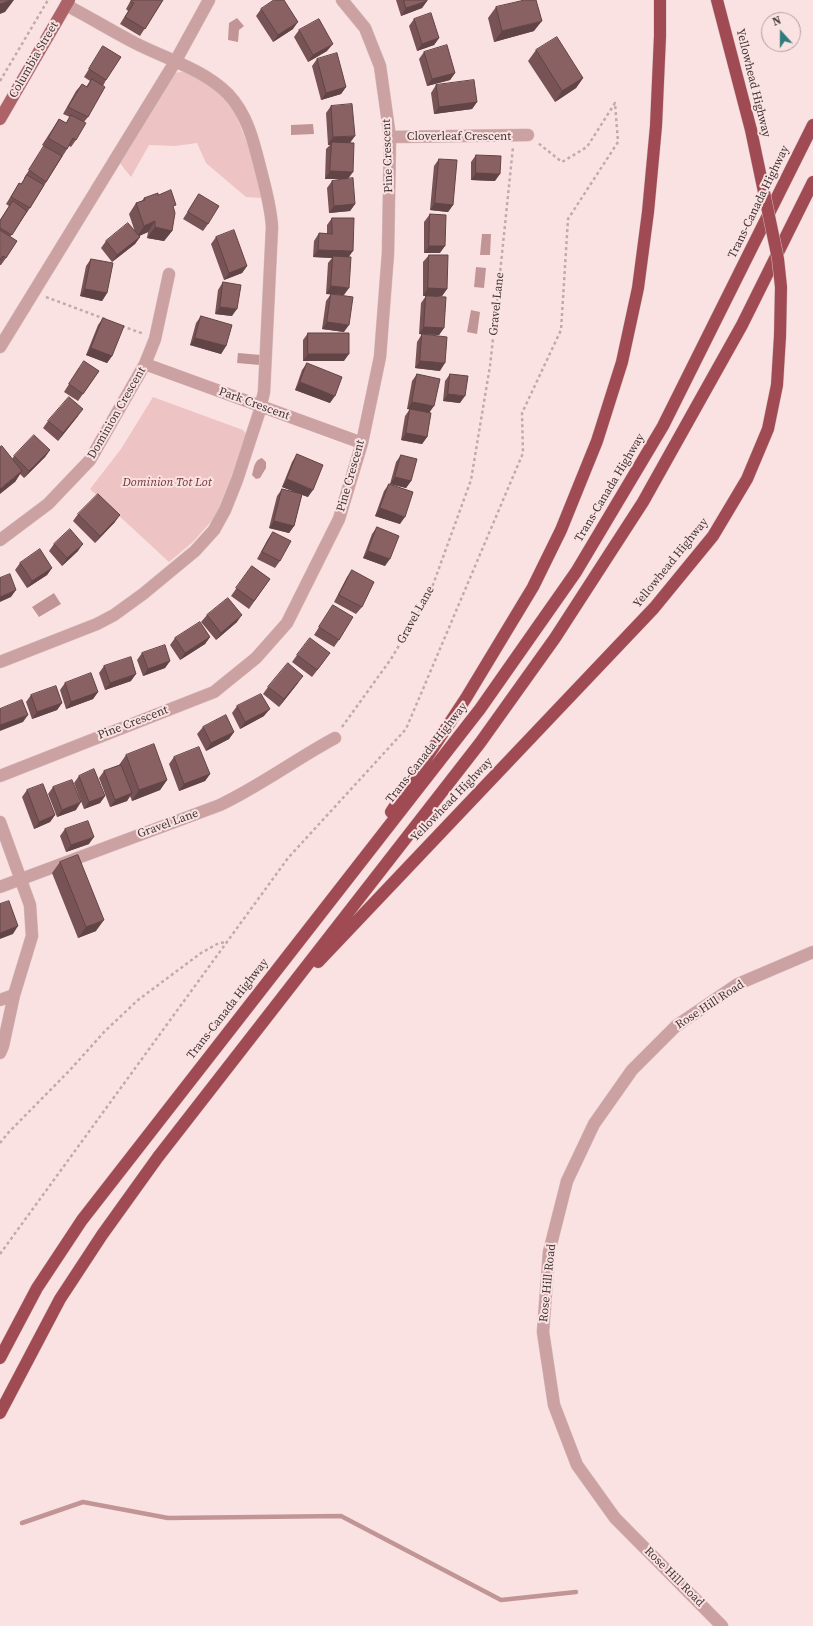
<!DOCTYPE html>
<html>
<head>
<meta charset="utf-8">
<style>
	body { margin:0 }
	#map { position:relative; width:813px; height:1626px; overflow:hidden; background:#fbe2e2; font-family:"Source Serif 4",serif }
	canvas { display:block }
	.north { position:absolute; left:761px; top:12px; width:40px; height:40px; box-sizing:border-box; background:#fbe2e2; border:1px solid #b19d9d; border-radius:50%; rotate:339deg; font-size:11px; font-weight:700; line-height:16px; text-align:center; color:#423636 }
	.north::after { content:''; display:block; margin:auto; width:14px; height:18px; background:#317a7b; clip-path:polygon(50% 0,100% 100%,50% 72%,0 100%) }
</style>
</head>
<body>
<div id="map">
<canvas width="813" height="1626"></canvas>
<div class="north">N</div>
</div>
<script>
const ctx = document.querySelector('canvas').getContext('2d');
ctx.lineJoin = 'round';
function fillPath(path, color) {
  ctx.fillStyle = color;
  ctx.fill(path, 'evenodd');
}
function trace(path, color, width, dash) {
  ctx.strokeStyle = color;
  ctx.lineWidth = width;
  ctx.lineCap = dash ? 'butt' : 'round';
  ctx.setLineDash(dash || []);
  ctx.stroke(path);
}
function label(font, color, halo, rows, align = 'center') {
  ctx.font = font + ' "Source Serif 4",serif';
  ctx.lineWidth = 4;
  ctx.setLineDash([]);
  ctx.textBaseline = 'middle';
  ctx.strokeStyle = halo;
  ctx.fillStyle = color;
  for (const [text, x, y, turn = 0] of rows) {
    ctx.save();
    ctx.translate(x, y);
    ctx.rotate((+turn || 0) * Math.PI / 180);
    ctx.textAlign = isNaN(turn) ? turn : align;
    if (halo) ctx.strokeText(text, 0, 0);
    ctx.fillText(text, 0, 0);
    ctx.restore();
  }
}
const green = new Path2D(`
	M187,71L214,87L235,112L250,151L262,198L246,197L206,163L197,143L175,146L149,145L131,177L119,162L174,73Z
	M153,397L243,430L246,434L229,483L215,517L193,542L169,562L90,489L121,449Z`);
const water = new Path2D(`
	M237,18L244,26L239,30L238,42L228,40L229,23Z
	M313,124L314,134L291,135V125Z
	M482,234H491L490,255H480Z
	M476,267L486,268L484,288L474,287Z
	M471,310L480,312L477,334L467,332Z
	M238,353L261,355L260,365L237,363Z
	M262,458L266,462V468L260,478L256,479L252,475C254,468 254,460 262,458Z
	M54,593L61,604L39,617L32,607Z`);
const stream = new Path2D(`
	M22,1523L83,1502L168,1518L341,1516L501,1600L576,1592`);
const path = new Path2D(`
	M0,81L48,0
	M46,297L105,319
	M122,326L144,334
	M342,727L391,659L430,593L471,480L490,366L496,312L513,147
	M0,1143L8,1133L70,1070L105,1031L138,1000L201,953L219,943L227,942
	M0,1254L288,858L406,729L523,453L522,413L561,330L568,219L618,142L615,103L587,147L562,162L538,143`);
const minor = new Path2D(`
	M390,137L528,135
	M0,347L175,62L209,0
	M145,364L362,443
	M0,540L48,504L90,460L145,364L155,339L169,274
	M0,662L97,624L114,615L143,594L195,551L214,530L225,510L237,480L259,413L264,392L272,227C271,208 266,190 261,171C254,143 248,115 228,94C203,69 166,59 135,43C112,31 89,17 66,5
	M0,776L214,692L256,658L287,623L339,519L362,443L380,357L388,253L390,137L380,66L365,28L342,0
	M0,822L30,905L32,936L14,995L3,1046L0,1053
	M0,887L220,805C260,786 296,759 335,738
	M0,1000L14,995
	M722,1626L615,1518L577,1465L554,1405L543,1332L549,1252L567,1181L594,1124L632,1070L676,1026L738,984L813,952`);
const major = new Path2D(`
	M0,119L69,0`);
const highway = new Path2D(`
	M717,0L751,130
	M391,812L466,698L533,587L561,530L597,441L622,362L638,288L648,212L656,126L660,36V0
	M318,962L654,608L713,536L747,479L768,429L777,385L780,336
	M0,1358L37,1288L82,1220L480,709L576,572L663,426L813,125
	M0,1413L60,1299L102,1235L158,1157L480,743L555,638L643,502L742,325L813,182`);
const highwayBridge = new Path2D(`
	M751,130L778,259L781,287L780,336`);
const wall = new Path2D(`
	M131,0H163L140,36L120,24L128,11L126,9Z
	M396,0H427V1L422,8L401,16Z
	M496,7L534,31L494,42L488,18Z
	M261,9L293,29L273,42L256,16Z
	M414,19L439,38L434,45L417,51L409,26Z
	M299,30L327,51L308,62L294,37Z
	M103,46L106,80L103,86L88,117L84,122L76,140L71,147L69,146L30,208L10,237L6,258L1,265H0V220L9,206L6,204L19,183L21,184L25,178H24L39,154L54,152L42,145L59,119L66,123L70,117L63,114L76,91L82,84L86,87L90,81L84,77Z
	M536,50L583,78L576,88L555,102L528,61Z
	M424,52L455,73L450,80L427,86L419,59Z
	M317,59L346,87L341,94L321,100L312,66Z
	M436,85L477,102L472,109L434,114L431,93Z
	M331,106L350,143L348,179L355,204L350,211L329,213L327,188L332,181L345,179H325L326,149L330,145H328L326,113Z
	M476,155L495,181L471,180V162Z
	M439,159L453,205L448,212L430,210L434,166Z
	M199,194L208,224L203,231L183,219Z
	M158,195L173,208L172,231L164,241L147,238L148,232L139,236L140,237L135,244L112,262L101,248L106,241L135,232L129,214L136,203L142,201L144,198Z
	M430,214L440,253H424V222Z
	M332,218L349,257L344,295L326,294L328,263L332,258L313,257L314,241L319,233L327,234V225Z
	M216,237L247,266L242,273L224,280L211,244Z
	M429,255L447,289L442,296H423V262Z
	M91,259L107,293L102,301L80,296L86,266Z
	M223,282L232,316L215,314L218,290Z
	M331,294L344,332L322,329L326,301Z
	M426,296L444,328L439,335L419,334L421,303Z
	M201,316L226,346L221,354L190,345L196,323Z
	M103,318L112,356L107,363L86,355L98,325Z
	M308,333L344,361H303V340Z
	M422,334L440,371L415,368L417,342Z
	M307,363L330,403L295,390L302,370Z
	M79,368L99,371L78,401L64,392Z
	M417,374L430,413L427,437L422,444L401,440L405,416L410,409H407L412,381Z
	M450,374L460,403L443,401L445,381Z
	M78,416L58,441L43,428L48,421Z
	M50,450L45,457L24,478L20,474L15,482L12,459L14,456Z
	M297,454L308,497L302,495L294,526L289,533L269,528L277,496L282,489L295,492L282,487L292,462Z
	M401,455L411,481L406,488L390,484L396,462Z
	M389,484L400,524L375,516L384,491Z
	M78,514L115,522L95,543L73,521Z
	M377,527L385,566L363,558L372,534Z
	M273,532L280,561L275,568L257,559L268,539Z
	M54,544L78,551L62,566L49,551Z
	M20,563L52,568L47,575L27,588L15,570Z
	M252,566L270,579L249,609L231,596Z
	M352,570L362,607L356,614L334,602L347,577Z
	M333,605L339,640L334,647L314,635Z
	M207,615L237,622L216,640L201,622Z
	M210,637L205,644L180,660L170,645L175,638Z
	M142,653L170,661L165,668L143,676L137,660Z
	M297,655L325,660L312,677L292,662Z
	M104,666L131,681L105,690L99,673Z
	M65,683L98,692L93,699L66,709L60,690Z
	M298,683L279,707L263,694L268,687Z
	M31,695L62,703L57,710L32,719L26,702Z
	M237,706L264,716L240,729L232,713Z
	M203,727L234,732L229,739L206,751L197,734Z
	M126,755L167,780L160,790L132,801L130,796L127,801L110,807L99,778L104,771L119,765Z
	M174,757L210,774L205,781L179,791L169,764Z
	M79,776L105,796L100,803L84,809L74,783Z
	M53,787L76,810L57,817L48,794Z
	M27,790L55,815L50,822L34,829L22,797Z
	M65,829L89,844L66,852L60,836Z
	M60,862L96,931L78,938L52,873Z`);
const shadedWall = new Path2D(`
	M11,0H14L5,12L0,14V4Z
	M427,1L422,8L401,16L406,8Z
	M542,21L534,31L494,42L502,31Z
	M298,22L293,29L273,42L278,35Z
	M439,38L434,45L417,51L422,44Z
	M333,44L327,51L308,62L313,55Z
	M455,73L450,80L427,86L432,79Z
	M583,78L576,88L555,102L562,91Z
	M346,87L341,94L321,100L326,93Z
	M477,102L472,109L434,114L439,107Z
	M355,136L350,143L332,142L330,145H328L333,137Z
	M330,171L353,172L348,179H325Z
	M476,173L500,174L495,181L471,180Z
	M435,203L453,205L448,212L430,210Z
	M355,204L350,211L329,213L334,206Z
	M155,221L148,232L137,237L144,226Z
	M155,227L172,231L164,241L147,238Z
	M140,237L135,244L112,262L117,255Z
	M429,246H445L440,253H424Z
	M318,250L353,251L348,258L333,256L332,258L313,257Z
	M247,266L242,273L224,280L229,273Z
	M331,286L349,288L344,295L326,294Z
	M428,288L447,289L442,296H423Z
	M85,289L107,293L102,301L80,296Z
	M220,307L237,309L232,316L215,314Z
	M327,322L349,325L344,332L322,329Z
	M424,327L444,328L439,335L419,334Z
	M195,338L226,346L221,354L190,345Z
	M91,348L112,356L107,363L86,355Z
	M308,354H349L344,361H303Z
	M420,361L445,363L440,371L415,368Z
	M300,382L335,396L330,403L295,390Z
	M448,394L465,396L460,403L443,401Z
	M412,402L434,406L429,413L407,409Z
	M83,409L78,416L58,441L63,433Z
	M406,433L427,437L422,444L401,440Z
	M50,450L45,457L24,478L29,471Z
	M22,471L15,482L0,494V489Z
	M395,477L411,481L406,488L390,484Z
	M287,479L313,490L308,497L282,487Z
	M380,508L405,517L400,524L375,516Z
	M120,515L115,522L95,543L100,536Z
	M274,521L294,526L289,533L269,528Z
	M83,544L78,551L62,566L67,558Z
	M368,551L390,559L385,566L363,558Z
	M52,568L47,575L27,588L32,581Z
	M16,590L11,597L0,602V597Z
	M242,615L237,622L216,640L221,633Z
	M210,637L205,644L180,660L185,653Z
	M170,661L165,668L143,676L148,669Z
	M136,674L131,681L105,690L110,683Z
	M303,676L298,683L279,707L284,699Z
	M98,692L93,699L66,709L71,702Z
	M62,703L57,710L32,719L37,712Z
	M270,709L264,716L240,729L245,722Z
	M28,715L23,722L0,731V725Z
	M234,732L229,739L206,751L211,743Z
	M210,774L205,781L179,791L184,784Z
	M167,780L160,790L132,801L139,790Z
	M132,793L127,801L110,807L115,800Z
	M105,796L100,803L84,809L89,802Z
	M81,802L76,810L57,817L62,810Z
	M55,815L50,822L34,829L39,822Z
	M94,837L89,844L66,852L71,845Z
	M104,920L96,931L78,938L86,927Z
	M18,926L13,934L0,939V933Z`);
const building = new Path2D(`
	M0,0H11L0,4Z
	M132,0H163L145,29L125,17L134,3L131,2Z
	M274,0H284L298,22L278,35L261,9Z
	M404,0H427V1L406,8Z
	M525,0H536L542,21L502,31L496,7Z
	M431,13L439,38L422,44L414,19Z
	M319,19L333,44L313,55L299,30Z
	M557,37L583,78L562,91L536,50Z
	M447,45L455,73L432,79L424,52Z
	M103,46L121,57L106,80L89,69Z
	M337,53L346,87L326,93L317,59Z
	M92,79L105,87L88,117L68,107L82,84L87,87Z
	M474,80L477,102L439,107L436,85Z
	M352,104L355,136L333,137L331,106Z
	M71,115L86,123L76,140L73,138L67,149L48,138L59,119L66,123Z
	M332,142L354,143L353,172L330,171Z
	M44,146L62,156L46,182L29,170Z
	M476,155L501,156L500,174L476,173Z
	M439,159L457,160L453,205L435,203Z
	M27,175L44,185L30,208L11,197L19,183L21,184Z
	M353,178L355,204L334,206L332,181Z
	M171,190L176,205L173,206L175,213L172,231L155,227V221L144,226L136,203L145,200L144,198L158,193V195Z
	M199,194L219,206L208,224L188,212Z
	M13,201L27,211L12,235L0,228V221Z
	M430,214L446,215L445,246H429Z
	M332,218H354L353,251L318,250L319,233L332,234Z
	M128,223L140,237L117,255L106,241Z
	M0,230L17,241L6,258L3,256L0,260Z
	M234,230L247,266L229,273L216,237Z
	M429,255H448L447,289L428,288Z
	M333,256L351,257L349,288L331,286Z
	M91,259L113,263L107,293L85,289Z
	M223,282L241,285L237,309L220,307Z
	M331,294L353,297L349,325L327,322Z
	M426,296L446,297L444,328L424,327Z
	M201,316L232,325L226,346L195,338Z
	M103,318L124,326L112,356L91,348Z
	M308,333H349V354H308Z
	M422,334L447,337L445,363L420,361Z
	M84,361L99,371L83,394L69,384Z
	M307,363L342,377L335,396L300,382Z
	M417,374L440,379L434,406L412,402Z
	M450,374L468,376L465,396L448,394Z
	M69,397L83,409L63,433L48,421Z
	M410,409L431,413L427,437L406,433Z
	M34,435L50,450L29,471L14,456Z
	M2,446L22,471L0,489V447Z
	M297,454L323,465L313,490L287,479Z
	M401,455L417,459L411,481L395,477Z
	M389,484L413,492L405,517L380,508Z
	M282,489L302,494L294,526L274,521Z
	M98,494L120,515L100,536L78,514Z
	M377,527L399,536L390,559L368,551Z
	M70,529L83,544L67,558L54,544Z
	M273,532L291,541L280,561L262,552Z
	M40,549L52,568L32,581L20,563Z
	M252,566L270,579L254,601L236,588Z
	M352,570L374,582L362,607L339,595Z
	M10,574L16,590L0,597V578Z
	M228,598L242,615L221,633L207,615Z
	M333,605L353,617L339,640L319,627Z
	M200,622L210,637L185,653L175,638Z
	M310,638L330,653L317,670L297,655Z
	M165,645L170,661L148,669L142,653Z
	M131,657L136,674L110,683L104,666Z
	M288,663L303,676L284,699L268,687Z
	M91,673L98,692L71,702L65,683Z
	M56,686L62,703L37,712L31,695Z
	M261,694L270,709L245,722L237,706Z
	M22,700L28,715L0,725V709Z
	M226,715L234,732L211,743L203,727Z
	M154,744L167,780L139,790L126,755Z
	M199,747L210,774L184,784L174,757Z
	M121,765L132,793L115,800L104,771Z
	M94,769L105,796L89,802L79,776Z
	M72,780L81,802L62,810L53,787Z
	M43,784L55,815L39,822L27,790Z
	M88,821L94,837L71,845L65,829Z
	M78,855L104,920L86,927L60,862Z
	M9,901L18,926L0,933V904Z`);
const streetNames = [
	["Columbia Street",34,60,-60],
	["Yellowhead Highway",753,83,76],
	["Cloverleaf Crescent",459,137],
	["Pine Crescent",388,156,-92],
	["Trans-Canada Highway",759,202,-64],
	["Gravel Lane",497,304,-84],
	["Park Crescent",254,404,20],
	["Dominion Crescent",117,413,-60],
	["Pine Crescent",351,476,-74],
	["Trans-Canada Highway",610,488,-59],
	["Yellowhead Highway",671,563,-51],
	["Gravel Lane",416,615,-61],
	["Pine Crescent",133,723,-21],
	["Trans-Canada Highway",427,753,-52],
	["Yellowhead Highway",452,800,-46],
	["Gravel Lane",168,824,-20],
	["Rose Hill Road",710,1005,-33],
	["Trans-Canada Highway",228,1009,-52],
	["Rose Hill Road",548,1283,-84],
	["Rose Hill Road",674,1577,45]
];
const parkNames = [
	["Dominion Tot Lot",167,483]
];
fillPath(green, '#edc3c4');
fillPath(water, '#c19596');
trace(stream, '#c19596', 4.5);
trace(minor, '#d6c0c0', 13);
trace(major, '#d6c0c0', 13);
trace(highway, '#d6c0c0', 13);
trace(path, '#bfabab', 2.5, [3, 3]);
trace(minor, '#cca1a2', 12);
trace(major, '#ad6368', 12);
trace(highway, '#a04b53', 12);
trace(highwayBridge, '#d6c0c0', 13, []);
trace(highwayBridge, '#a04b53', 12);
fillPath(wall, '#775355');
fillPath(shadedWall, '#614445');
fillPath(building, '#8a6163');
trace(building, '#614445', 1);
label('12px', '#423636', '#fbe2e2', streetNames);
label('italic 12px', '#6d3237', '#fbe2e2', parkNames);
</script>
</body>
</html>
